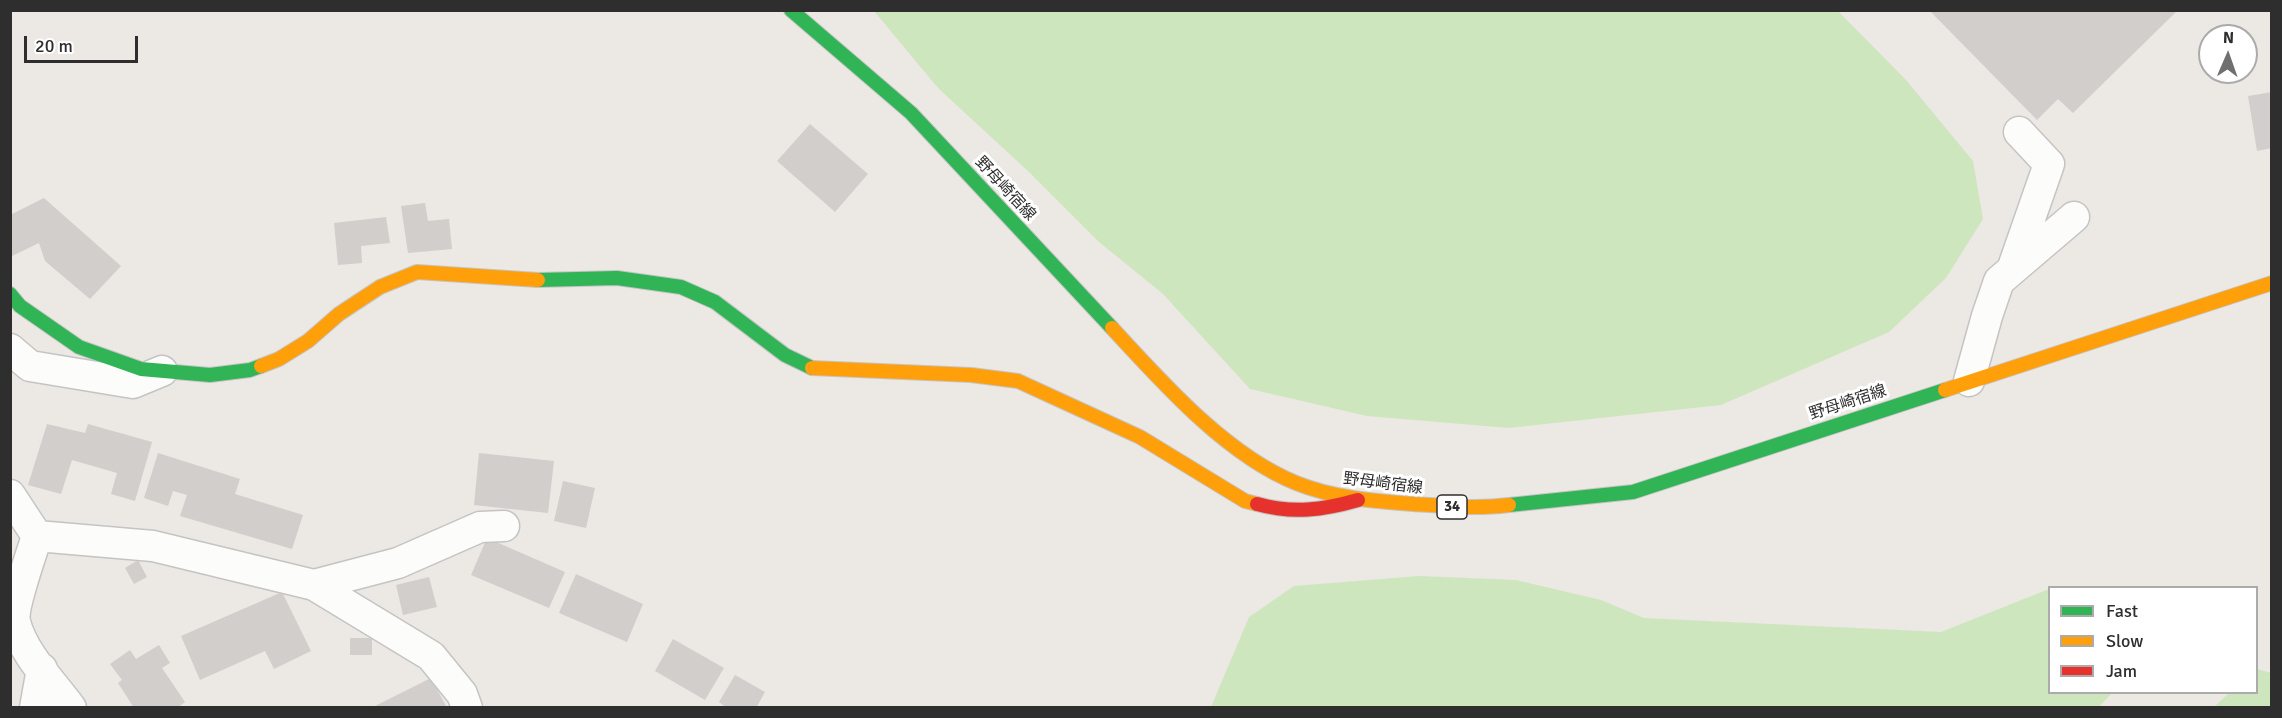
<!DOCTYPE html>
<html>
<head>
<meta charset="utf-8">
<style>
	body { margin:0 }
	#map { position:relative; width:2282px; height:718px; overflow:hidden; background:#ece8e4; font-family:Signika,sans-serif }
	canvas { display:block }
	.frame { position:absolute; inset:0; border:12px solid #2e2e2e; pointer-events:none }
	.legend { position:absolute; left:2048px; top:586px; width:210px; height:108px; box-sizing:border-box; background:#fff; border:2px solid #ababab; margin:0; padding:8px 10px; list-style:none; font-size:18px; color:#2e2e2e }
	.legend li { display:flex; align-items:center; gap:12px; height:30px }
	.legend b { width:30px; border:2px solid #ababab }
	.north { position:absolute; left:2198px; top:24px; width:60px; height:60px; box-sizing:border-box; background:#fff; border:2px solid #ababab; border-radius:50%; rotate:2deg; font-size:16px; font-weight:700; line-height:24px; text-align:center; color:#2e2e2e }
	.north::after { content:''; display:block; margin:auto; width:21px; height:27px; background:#706f6e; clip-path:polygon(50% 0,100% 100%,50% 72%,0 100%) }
	.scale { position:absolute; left:24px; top:36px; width:114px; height:27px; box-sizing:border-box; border:3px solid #2e2e2e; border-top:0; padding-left:8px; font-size:18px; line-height:21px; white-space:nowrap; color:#2e2e2e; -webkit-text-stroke:4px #fff; paint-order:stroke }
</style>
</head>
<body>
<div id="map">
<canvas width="2282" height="718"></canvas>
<div class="frame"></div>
<ul class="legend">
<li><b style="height:8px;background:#30b455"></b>Fast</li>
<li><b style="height:8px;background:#ff9f0a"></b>Slow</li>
<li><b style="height:8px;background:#e5322d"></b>Jam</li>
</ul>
<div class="north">N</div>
<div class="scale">20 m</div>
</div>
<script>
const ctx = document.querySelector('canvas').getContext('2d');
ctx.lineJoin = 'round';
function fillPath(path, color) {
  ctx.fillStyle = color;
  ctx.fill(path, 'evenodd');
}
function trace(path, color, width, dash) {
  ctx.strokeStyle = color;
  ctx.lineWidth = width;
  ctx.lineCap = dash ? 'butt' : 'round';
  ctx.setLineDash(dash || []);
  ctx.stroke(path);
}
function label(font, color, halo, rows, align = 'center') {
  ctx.font = font + ' Signika,"Noto Sans JP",sans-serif';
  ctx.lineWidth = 6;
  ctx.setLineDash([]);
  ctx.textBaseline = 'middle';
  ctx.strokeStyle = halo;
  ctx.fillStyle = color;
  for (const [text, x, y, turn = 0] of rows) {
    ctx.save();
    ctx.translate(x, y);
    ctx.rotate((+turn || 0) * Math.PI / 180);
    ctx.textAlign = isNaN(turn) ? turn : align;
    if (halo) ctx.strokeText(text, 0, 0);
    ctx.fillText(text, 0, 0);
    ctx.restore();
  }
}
const green = new Path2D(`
	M874,11H1838L1906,80L1973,161L1983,219L1946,278L1889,332L1721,405L1508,428L1367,416L1250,389L1163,294L1099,242L1029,172L938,88Z
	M1419,576L1516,580L1601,600L1644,618L1941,632L2049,589L2050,692L2112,693L2098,708L1211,707L1249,617L1294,586Z
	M2257,669L2271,673V707H2214L2229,693L2256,692Z`);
const building = new Path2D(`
	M1929,10H2178L2073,113L2058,99L2037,120Z
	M2272,92V148L2257,151L2248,96Z
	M810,124L868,174L835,212L777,161Z
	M44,198L121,266L90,299L45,261L39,243L10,257V215Z
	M425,203L428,221L449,219L452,249L408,253L401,206Z
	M386,217L390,243L361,246L362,263L338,265L334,223Z
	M47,424L85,433L88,424L152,442L135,501L111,494L117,473L72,460L61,494L28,485Z
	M158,453L240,479L235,494L303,515L292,549L180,516L187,495L173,491L168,506L144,498Z
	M479,453L554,461L548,513L474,505Z
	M563,481L595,488L586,528L554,521Z
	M487,538L565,572L549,608L471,575Z
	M138,560L147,577L134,584L125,568Z
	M576,574L643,604L627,642L559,613Z
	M429,577L437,607L403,615L396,585Z
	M282,592L311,651L274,669L265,651L200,680L181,636Z
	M350,638H372V655H350Z
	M673,639L724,668L705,700L655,671Z
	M159,645L170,663L162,668L185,702L177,708H134L118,683L122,680L110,664L130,650L136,659Z
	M735,675L765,692L756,708H727L719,702Z
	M431,678L447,708H371Z`);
const street = new Path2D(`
	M2012,270L2049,164L2019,132
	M10,349L30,366L133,383L162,371
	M1969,381L1987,316L1999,281L2074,217
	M10,495L37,536C32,552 12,608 15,622C23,654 52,682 71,708
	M37,536L153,546L314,585L431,656L462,694L467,708
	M314,585L398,563L480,527L504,526
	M35,708L42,669`);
const fast = new Path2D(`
	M791,10L911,113L1112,328
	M538,280L617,278L681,287L715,302L785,355L812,368
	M10,294L20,306L79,347L141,369L210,375L250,370L261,366
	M1509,505L1633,492L1945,390`);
const slow = new Path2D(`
	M1112,328C1162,382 1226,455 1296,483C1333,498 1373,501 1413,504C1445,506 1476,509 1509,505
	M261,366L279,359L308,341L339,314L380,287L417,272L538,280
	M812,368L971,375L1018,381L1140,437L1245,501L1257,504
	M1945,390L2272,283`);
const jam = new Path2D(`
	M1257,504C1293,514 1323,510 1358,500`);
const shields = [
	[1452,507,30]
];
const shieldNames = [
	["34",1452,507]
];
const streetNames = [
	["野母崎宿線",1005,189,47],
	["野母崎宿線",1848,403,-18],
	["野母崎宿線",1383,484,7]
];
fillPath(green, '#cee6be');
fillPath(building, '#d1cecb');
trace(street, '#c5c4c5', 33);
trace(fast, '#c5c4c5', 16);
trace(slow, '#c5c4c5', 16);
trace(jam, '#c5c4c5', 16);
trace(street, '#fcfcfb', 30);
trace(fast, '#30b455', 14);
trace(slow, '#ff9f0a', 14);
trace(jam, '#e5322d', 14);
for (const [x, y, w] of shields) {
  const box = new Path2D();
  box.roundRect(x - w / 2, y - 12, w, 24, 4.5);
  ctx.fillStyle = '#fff';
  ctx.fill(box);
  trace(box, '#2e2e2e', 1.5);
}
label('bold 15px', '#2e2e2e', null, shieldNames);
label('16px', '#2e2e2e', '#fff', streetNames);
</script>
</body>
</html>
